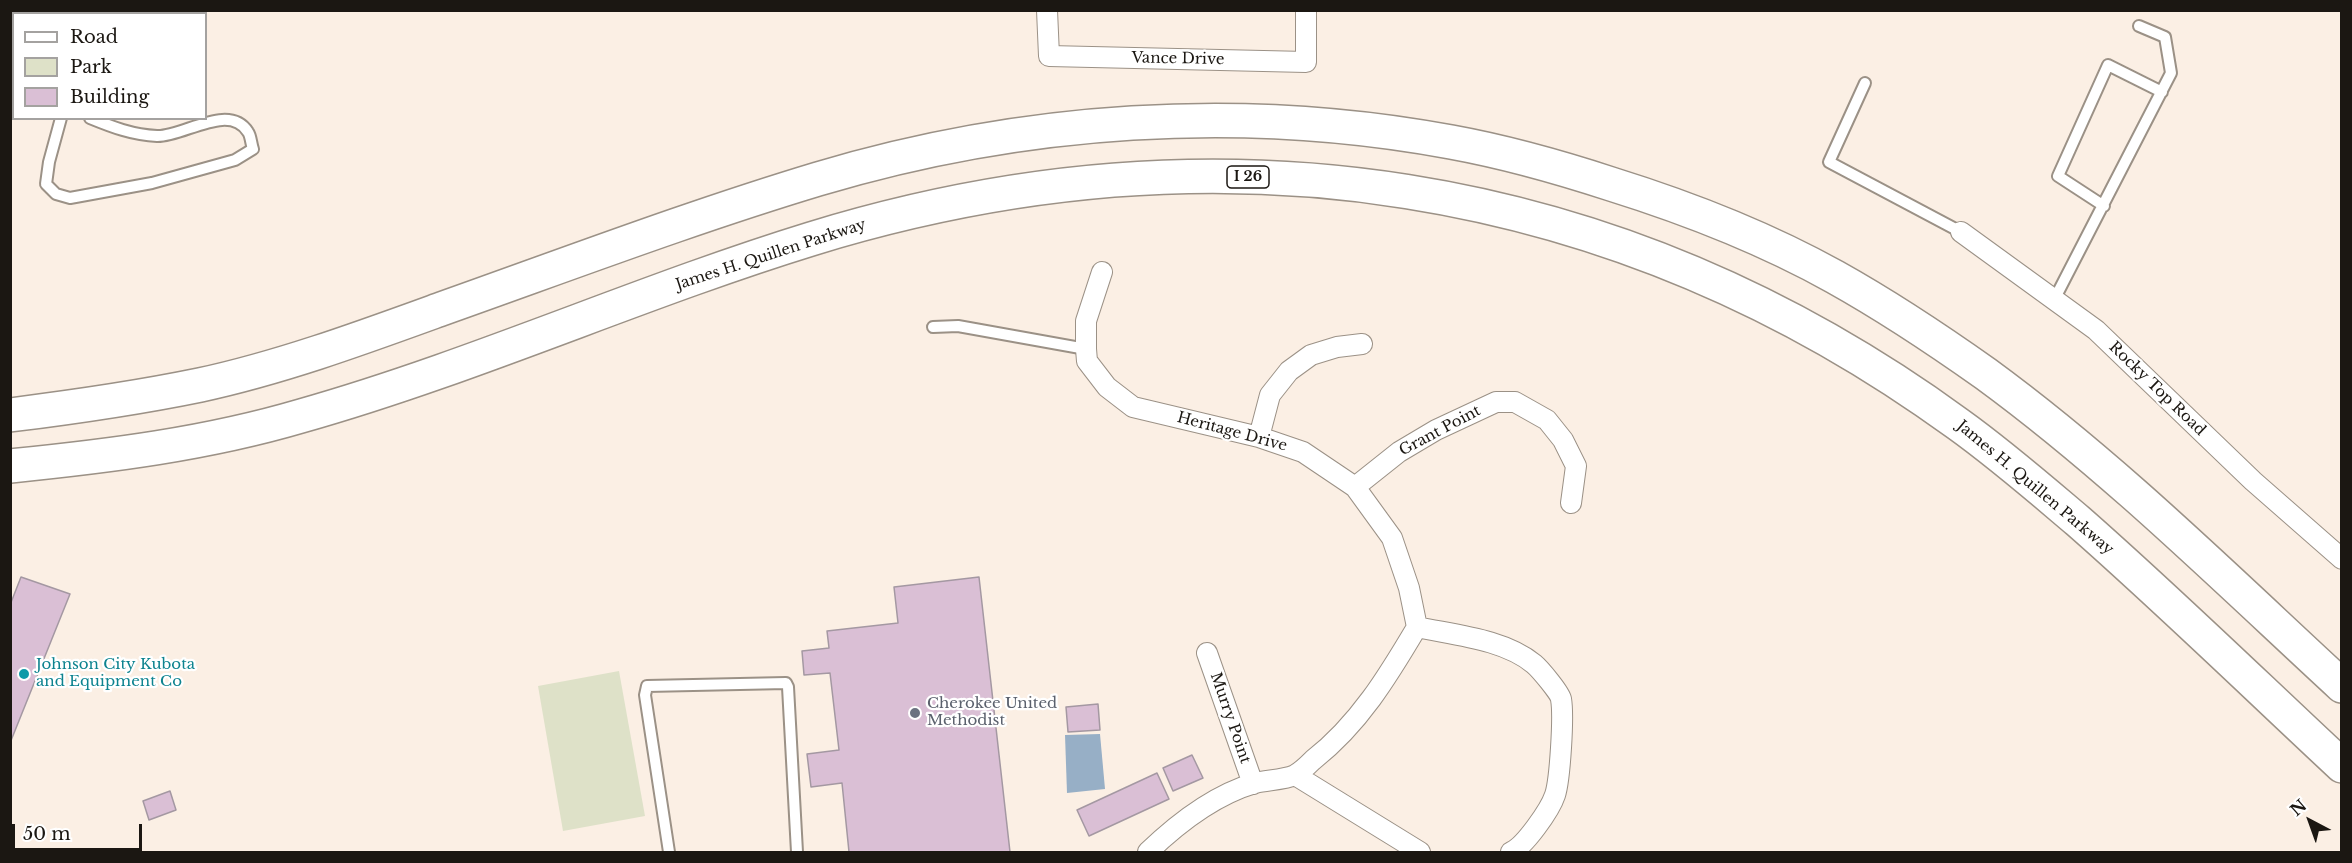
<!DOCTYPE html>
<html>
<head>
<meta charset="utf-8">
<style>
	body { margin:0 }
	#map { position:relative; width:2352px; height:863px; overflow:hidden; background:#fbefe4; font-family:"Libre Baskerville",serif }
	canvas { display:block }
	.frame { position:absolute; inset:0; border:12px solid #1b1712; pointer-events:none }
	.legend { position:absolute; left:12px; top:12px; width:195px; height:108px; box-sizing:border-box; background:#fff; border:2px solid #a4a2a0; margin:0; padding:8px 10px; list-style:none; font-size:18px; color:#1b1712 }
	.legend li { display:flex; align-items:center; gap:12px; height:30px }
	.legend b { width:30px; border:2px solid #a4a2a0 }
	.north { position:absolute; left:2280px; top:791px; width:60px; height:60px; -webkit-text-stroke:4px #fff; paint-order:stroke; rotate:319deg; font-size:16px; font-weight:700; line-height:24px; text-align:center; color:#1b1712 }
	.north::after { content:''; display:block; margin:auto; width:21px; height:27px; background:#1b1712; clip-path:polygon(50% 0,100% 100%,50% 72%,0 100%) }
	.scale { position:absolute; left:12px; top:824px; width:130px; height:27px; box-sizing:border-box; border:3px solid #1b1712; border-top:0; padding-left:8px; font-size:18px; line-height:21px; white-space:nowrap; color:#1b1712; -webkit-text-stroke:4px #fff; paint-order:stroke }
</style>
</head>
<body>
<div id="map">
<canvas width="2352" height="863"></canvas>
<div class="frame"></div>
<ul class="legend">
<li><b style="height:8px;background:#fff"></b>Road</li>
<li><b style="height:16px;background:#dee1c8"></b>Park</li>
<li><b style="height:16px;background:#dabfd5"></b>Building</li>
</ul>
<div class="north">N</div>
<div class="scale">50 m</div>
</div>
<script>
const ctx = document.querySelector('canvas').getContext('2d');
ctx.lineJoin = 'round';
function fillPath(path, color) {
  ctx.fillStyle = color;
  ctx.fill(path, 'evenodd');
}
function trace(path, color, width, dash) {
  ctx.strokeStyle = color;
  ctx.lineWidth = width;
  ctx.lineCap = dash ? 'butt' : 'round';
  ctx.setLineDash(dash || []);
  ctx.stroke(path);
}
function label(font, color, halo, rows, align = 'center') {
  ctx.font = font + ' "Libre Baskerville",serif';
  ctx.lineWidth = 4.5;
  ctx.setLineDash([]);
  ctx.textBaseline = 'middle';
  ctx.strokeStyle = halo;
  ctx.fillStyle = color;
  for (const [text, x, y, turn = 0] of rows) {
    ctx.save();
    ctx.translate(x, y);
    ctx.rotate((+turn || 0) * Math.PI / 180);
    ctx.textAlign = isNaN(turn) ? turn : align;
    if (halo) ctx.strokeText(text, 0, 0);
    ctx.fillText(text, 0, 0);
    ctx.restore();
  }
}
const green = new Path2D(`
	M619,671L645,816L563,831L538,686Z`);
const water = new Path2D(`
	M1100,734L1105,789L1067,793L1065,735Z`);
const building = new Path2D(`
	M155,10H203L202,14H154Z
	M21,577L70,594L10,743V605Z
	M979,577L1010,852H849L842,783L811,787L807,754L839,750L830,673L804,675L802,651L829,648L827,631L898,623L894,587Z
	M1098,704L1100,730L1068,732L1066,707Z
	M1192,755L1203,778L1173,791L1163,768Z
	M1157,773L1169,799L1089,836L1077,810Z
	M170,791L176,810L149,820L143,801Z`);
const service = new Path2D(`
	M102,14L103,10
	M10,60L14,65
	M1865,83L1829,162L1961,232
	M61,118L49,162L46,184L56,194L70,198L152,183L235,160L253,149C251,144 251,136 248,132C229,102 183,137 157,136C133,135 112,127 90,118
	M2104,206L2058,176L2108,65L2162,92
	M2054,300L2171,73L2165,37L2139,26
	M933,327L958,326L1086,349
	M669,852L645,695L647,686L786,683L788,687L797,852`);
const minor = new Path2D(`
	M1047,10L1049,56L1306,62V10
	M1961,232L2096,330L2253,481L2342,559
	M1102,272L1086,321V349L1087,361L1107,387L1133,407L1259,437L1303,452L1355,487L1392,538L1409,588L1417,627C1388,676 1359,724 1313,760C1308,765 1302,771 1295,775C1284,780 1267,780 1255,783C1214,795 1178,823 1148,852
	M1259,437L1270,395L1289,371L1311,355L1337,347L1362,344
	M1355,487L1399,452L1436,430L1496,402H1515L1547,420L1563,440L1576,466L1571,503
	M1417,627C1454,635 1504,639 1534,664C1540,669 1560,693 1561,699C1564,716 1560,780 1555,795C1550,810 1524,847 1511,852
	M1207,653L1253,784
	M1295,775L1420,852`);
const motorway = new Path2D(`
	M10,415C74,407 137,398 200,385C283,367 364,337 444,308C568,264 692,217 818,179C1022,118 1241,103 1451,142C1506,152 1559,167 1611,184C1688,208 1765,238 1835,277C1887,306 1938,340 1986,374C2113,467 2226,579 2342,686
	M10,466C109,456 206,444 301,416C474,367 639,292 811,239C1214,115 1616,175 1958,424C2000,454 2039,488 2078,521C2168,600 2254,684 2342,766`);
const markers = [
	[24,674,6,"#0f9aa8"],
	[915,713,6,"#6b7280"]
];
const shields = [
	[1248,177,42]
];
const shieldNames = [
	["I 26",1248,177]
];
const streetNames = [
	["Vance Drive",1178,59,1],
	["James H. Quillen Parkway",771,255,-18],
	["Rocky Top Road",2157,389,44],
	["Grant Point",1440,431,-28],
	["Heritage Drive",1232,432,15],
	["James H. Quillen Parkway",2035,488,40],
	["Murry Point",1230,718,71]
];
const cultureNames = [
	["Johnson City Kubota",36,665],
	["and Equipment Co",36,682]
];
const worshipNames = [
	["Cherokee United",927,704],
	["Methodist",927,721]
];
fillPath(green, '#dee1c8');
fillPath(water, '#97afc6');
fillPath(building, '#dabfd5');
trace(building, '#a498a2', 1.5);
trace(service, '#9b9186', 14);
trace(minor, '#9b9186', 22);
trace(motorway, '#9b9186', 36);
trace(service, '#fff', 10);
trace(minor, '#fff', 20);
trace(motorway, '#fff', 33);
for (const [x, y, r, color] of markers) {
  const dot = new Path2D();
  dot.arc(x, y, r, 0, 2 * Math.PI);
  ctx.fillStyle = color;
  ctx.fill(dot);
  trace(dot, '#fff', 2);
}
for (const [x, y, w] of shields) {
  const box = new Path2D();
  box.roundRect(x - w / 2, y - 11, w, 22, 4.5);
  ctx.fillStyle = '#fff';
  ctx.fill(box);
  trace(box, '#1b1712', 1.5);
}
label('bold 14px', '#1b1712', null, shieldNames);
label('15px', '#1b1712', '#fff', streetNames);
label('15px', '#0d838f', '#fff', cultureNames, 'left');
label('15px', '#5b616d', '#fff', worshipNames, 'left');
</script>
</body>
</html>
